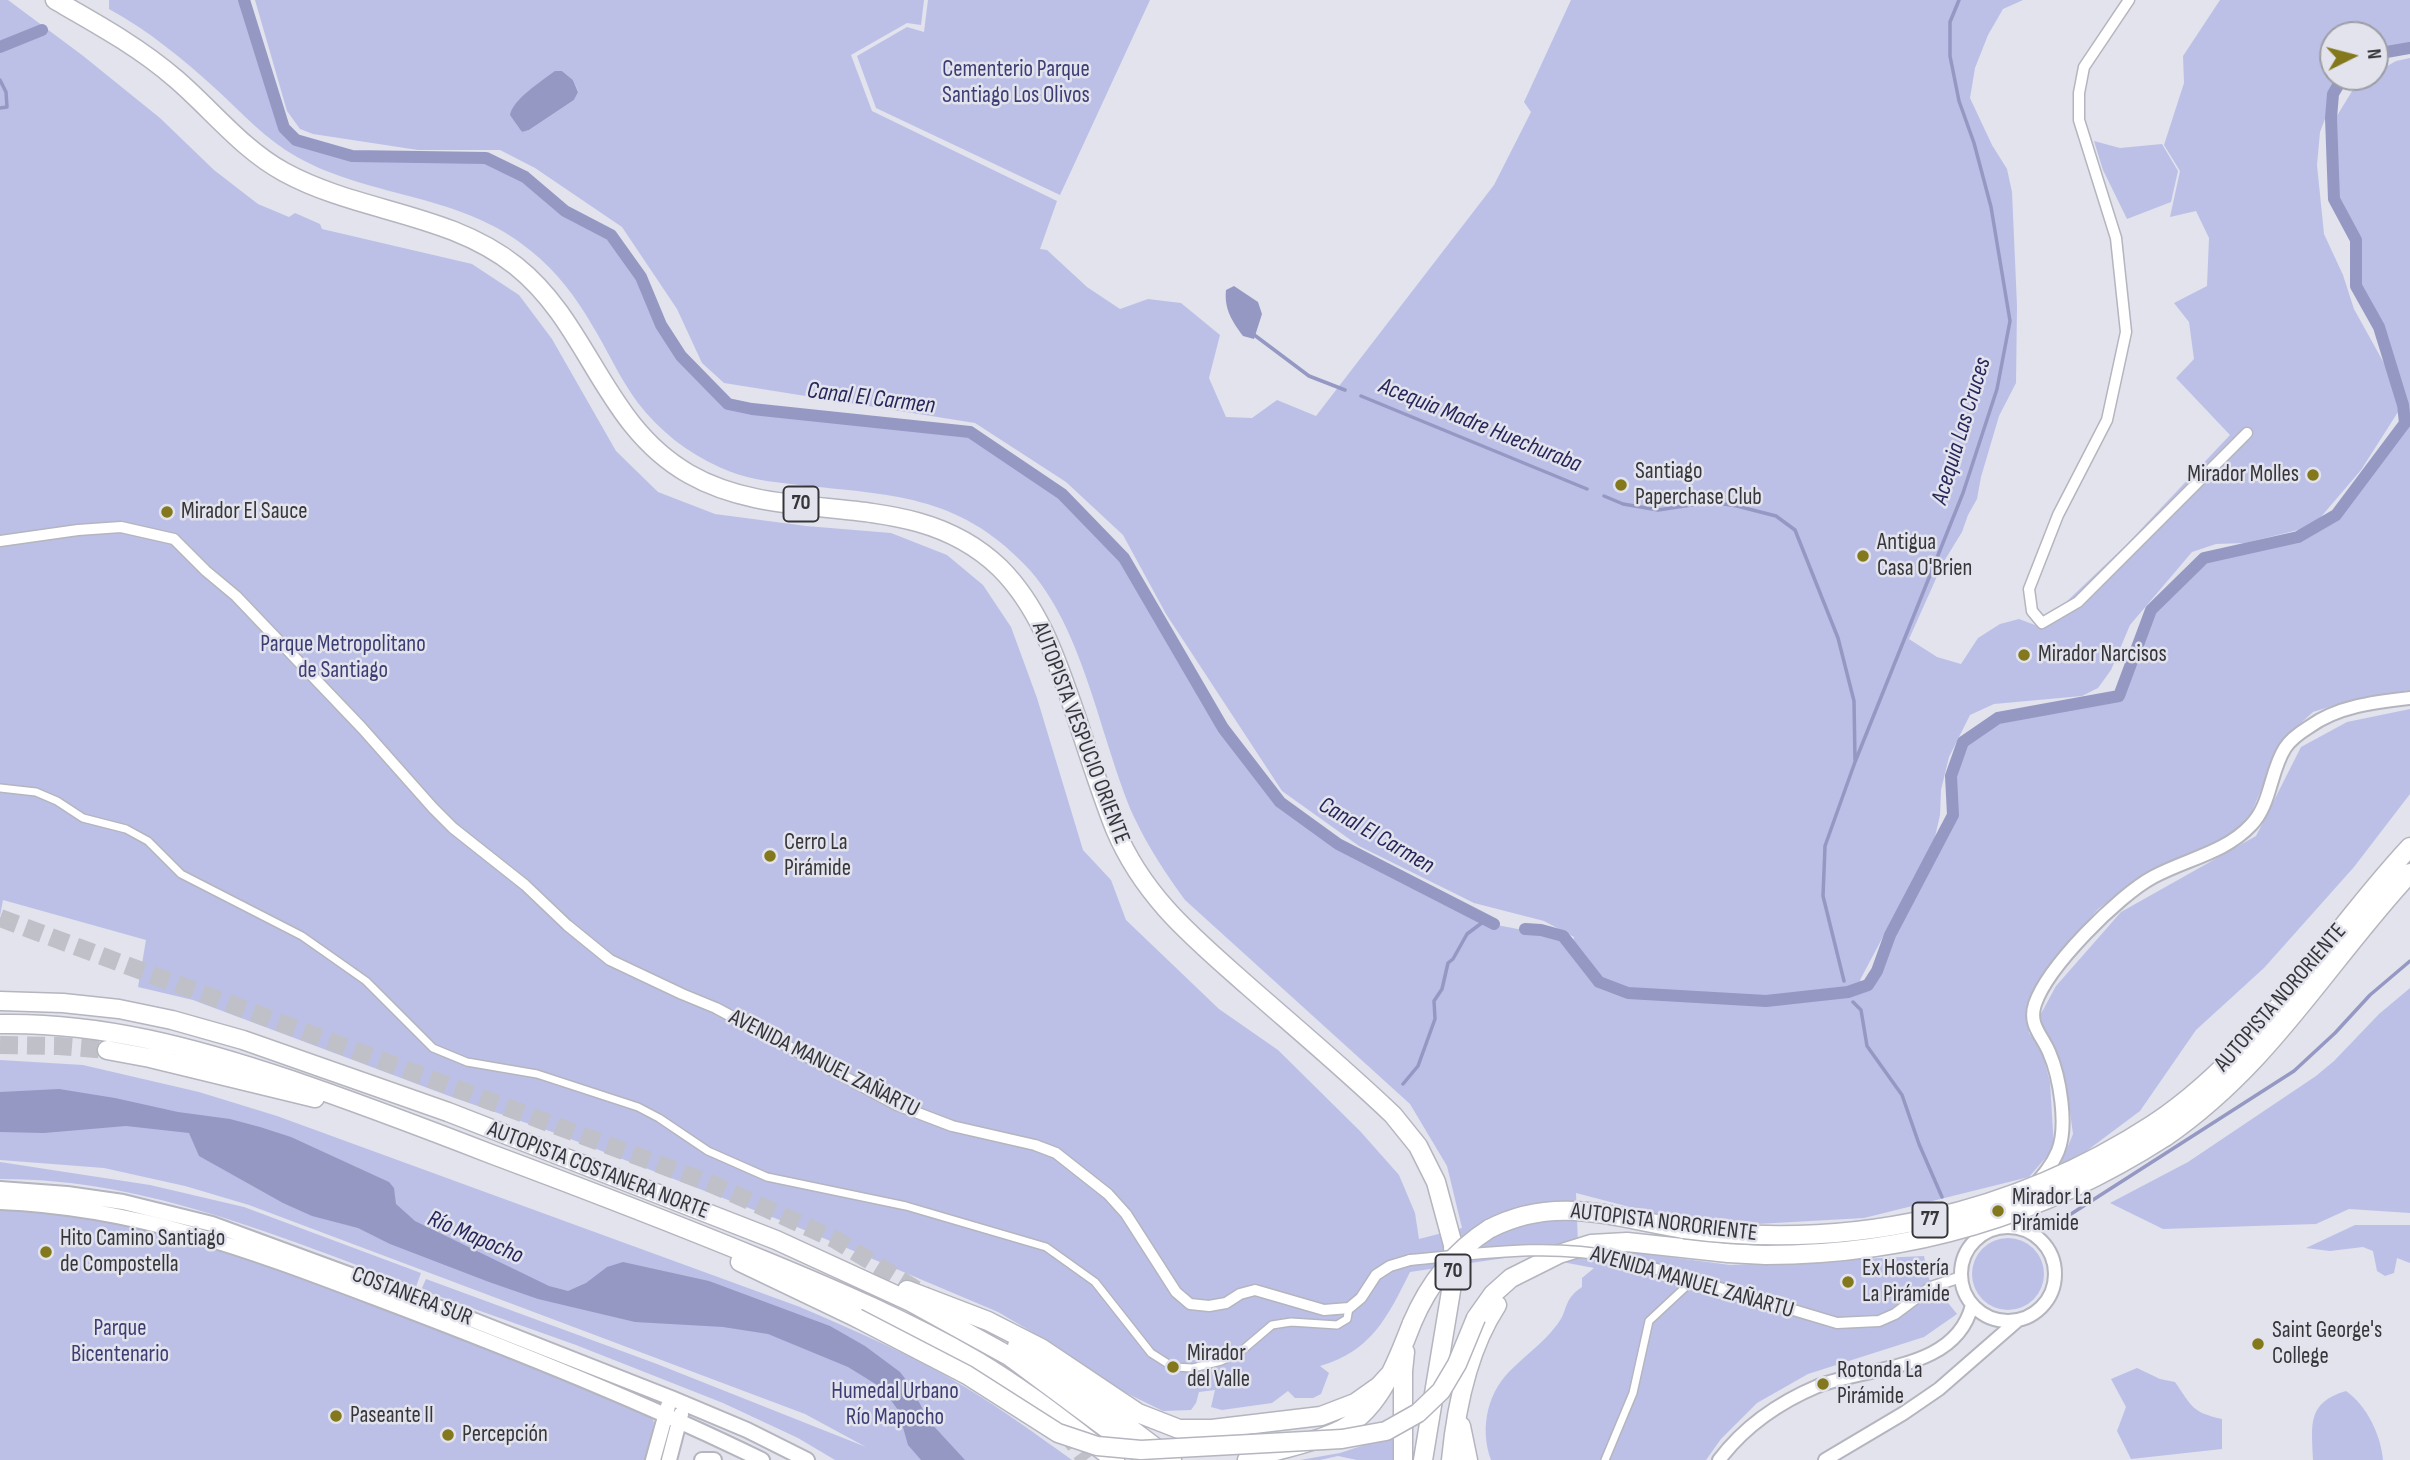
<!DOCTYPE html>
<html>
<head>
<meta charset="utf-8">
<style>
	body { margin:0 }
	#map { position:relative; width:2410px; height:1460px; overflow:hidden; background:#e2e3ec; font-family:"Sofia Sans Condensed",sans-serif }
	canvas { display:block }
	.north { position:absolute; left:2319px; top:21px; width:70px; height:70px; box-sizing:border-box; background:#e2e3ec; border:2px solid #9d9ea5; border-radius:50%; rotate:84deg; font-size:19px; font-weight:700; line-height:28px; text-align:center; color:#36363a }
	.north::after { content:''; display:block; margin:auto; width:24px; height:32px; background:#84781c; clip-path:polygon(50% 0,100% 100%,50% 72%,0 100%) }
</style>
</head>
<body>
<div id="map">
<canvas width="2410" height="1460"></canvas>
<div class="north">N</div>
</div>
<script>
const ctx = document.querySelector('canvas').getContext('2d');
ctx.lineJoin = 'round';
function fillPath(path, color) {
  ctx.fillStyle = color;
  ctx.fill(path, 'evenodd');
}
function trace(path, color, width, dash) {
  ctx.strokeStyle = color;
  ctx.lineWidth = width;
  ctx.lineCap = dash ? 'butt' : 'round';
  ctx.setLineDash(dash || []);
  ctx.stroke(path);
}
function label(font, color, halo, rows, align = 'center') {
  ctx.font = font + ' "Sofia Sans Condensed",sans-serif';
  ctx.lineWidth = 5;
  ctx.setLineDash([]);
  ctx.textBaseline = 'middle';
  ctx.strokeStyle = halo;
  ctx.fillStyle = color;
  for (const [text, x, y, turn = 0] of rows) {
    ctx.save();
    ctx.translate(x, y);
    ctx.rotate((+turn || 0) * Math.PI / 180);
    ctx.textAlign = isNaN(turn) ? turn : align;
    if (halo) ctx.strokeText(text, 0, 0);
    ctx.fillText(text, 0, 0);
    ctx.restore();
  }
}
const green = new Path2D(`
	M0,0H8L82,55L160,118L214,170L258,204L289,217L295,213L320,224L322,229L472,264L519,295L552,339L616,451L658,492L715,514L806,526L891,533L947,555L983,585L1011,627L1037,698L1083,850L1111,880L1126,920L1219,1009L1278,1050L1360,1131L1399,1175L1415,1213L1419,1239L1462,1228L1447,1166L1410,1104L1185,900C1166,874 1148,847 1134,817C1100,740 1084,626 1025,565C957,494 890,495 799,485C772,482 744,479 719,467C686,452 660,431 638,403C620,379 608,351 592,325C576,297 556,271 531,251C462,193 372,199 297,157C265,139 243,114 217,90C183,59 149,31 109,9V0H240L280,130L294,143L352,160L485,162L523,180L563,214L609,238L638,279L658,326L678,358L726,407L752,412L969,436L1060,497L1121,561L1220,730L1277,804L1336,847L1486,923L1560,937L1571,953L1574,937L1544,921L1474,903L1359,846L1282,791L1166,614L1123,535L1066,482L975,423L724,383L702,363L677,309L622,227L535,168L500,150H418L313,134L300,129L287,111L255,0H924L921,25L907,23L851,55L872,111L1057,201L1040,249L1047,250L1087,287L1120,309L1148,299L1181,303L1220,335L1209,378L1226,417L1252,418L1277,400L1316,416L1494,185L1531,112L1524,102L1571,0H2023L2003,9L1988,35L1975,68L1970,98L1992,145L2007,169L2012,192L2017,306L2016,383L1999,416L1981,477L1977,499L1968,515L1962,532L1943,563L1909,639L1937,657L1961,664L1978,638L2000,624L2019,619L2043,628L2063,605L2126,545L2230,435L2176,378L2194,359L2189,322L2174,303L2207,286L2209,238L2196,211L2170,217L2180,171L2164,145L2184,83L2183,56L2220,0H2410V43L2387,48L2375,56V35H2333V77H2348L2332,101L2320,132L2317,165L2324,234L2343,275L2354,309L2385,365L2395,392L2398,412L2361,470L2320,518L2302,529L2245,543L2216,544L2192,552L2130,625L2111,670L2098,688L2082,696L1994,704L1970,715L1949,757L1941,790L1940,815L1934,841L1860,980L1867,989L1881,973L1893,937L1949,835L1957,816L1955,776L1966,745L1999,722L2122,699L2154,612L2206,562L2300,541L2338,518L2409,424L2406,404L2382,328L2360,295L2352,239L2338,214L2335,188V119L2357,83L2368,77H2375V73L2396,61L2410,58V690L2354,699L2313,712L2281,741L2251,814L2236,830L2209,847L2146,874L2098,909L2045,971L2028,1008L2029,1033L2041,1048L2050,1082L2054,1148L2029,1177L1864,1218L1757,1224L1668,1217L1576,1193L1578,1245L1730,1265L1924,1256L1929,1279L1957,1314L1924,1337L1808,1374L1757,1403L1721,1439L1706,1460H1491C1479,1427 1488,1390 1514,1367C1529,1352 1543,1343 1556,1326C1569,1311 1562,1300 1582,1287V1278L1594,1268L1525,1255L1410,1272C1388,1316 1372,1351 1320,1366L1329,1373L1321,1394L1313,1398H1295L1288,1391L1272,1403L1222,1410L1211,1407L1215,1390L1199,1392L1196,1403L1191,1410L1163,1411L1114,1387L1061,1349L998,1312L790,1224L555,1133L449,1096L193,1000L138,987L146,940L3,900L0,916ZM562,71L573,80L578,91L574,100L529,130L521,132Z
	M928,0H1150L1060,195L876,108L857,56L907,27L924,32Z
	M2094,141L2120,148L2162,144L2178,171L2171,202L2127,219L2103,170Z
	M2410,709V794L2354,867L2264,968L2196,1030L2140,1111L2057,1173L2073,1134L2066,1083L2056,1057L2037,1021L2056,986L2121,912L2256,836L2301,747L2347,722Z
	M2410,988V1213L2349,1209L2316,1224L2163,1229L2110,1203L2188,1162L2316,1076L2334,1061L2379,1014Z
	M0,1060L83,1065L199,1092L277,1116L800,1307C856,1331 912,1355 965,1387C1002,1409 1037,1435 1072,1460H835L798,1438L723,1403L576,1345L421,1290L426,1279L657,1364L866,1447L805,1414L249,1205L185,1186L104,1168L0,1160Z
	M0,1162L150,1185L244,1207L421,1273L416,1287C282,1238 145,1178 0,1179Z
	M0,1210L73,1215L142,1227L190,1239L265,1264L469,1339L652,1416L654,1423L645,1460H0Z
	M2355,1225H2410V1263L2397,1258L2394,1273L2385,1276L2377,1271L2373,1251L2363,1247L2330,1251L2306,1248Z
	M1972 1274a36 36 0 1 1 72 0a36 36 0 1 1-72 0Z
	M2137,1368L2160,1379L2175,1382C2192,1406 2191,1412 2222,1419V1449L2131,1459L2117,1431L2126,1407L2111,1379Z
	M2346,1391C2367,1406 2381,1435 2383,1460H2313C2312,1425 2306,1403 2346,1391Z
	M1398,1434L1397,1460H1357L1338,1456L1320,1460H1300L1340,1453Z`);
const water = new Path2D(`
	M555,71H562L573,80L578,92L574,100L529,130L522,132L510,115C512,100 543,80 555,71Z
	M1234,286L1258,302L1262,314L1254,339L1243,336C1232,321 1224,309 1226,290Z
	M59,1089L115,1098L178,1112L230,1119L260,1127L291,1137L389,1182L394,1188L396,1204L415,1221L549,1286L568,1291L586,1283L607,1267L623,1262L709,1281L830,1326L865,1346L900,1372L910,1385L929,1421L965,1460H921L908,1445L898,1410L882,1388L848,1367L768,1334L723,1327L635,1322L538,1299L489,1282L390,1244L358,1228L312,1216L283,1203L199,1156L189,1133L126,1126L44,1133L0,1132V1092Z`);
const stream = new Path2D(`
	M0,80L6,92L7,107L0,108
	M1253,334L1309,376L1345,390
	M1361,396L1587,489
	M1604,496L1623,504L1658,510L1711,502L1737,506L1776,516L1795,530L1838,638L1854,701L1855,760
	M1844,981L1823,896L1825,846L1855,762L1963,493L1997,389L2010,321L1991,207L1974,143L1959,101L1950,56V22L1959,0
	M1853,1002L1861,1010L1867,1046L1902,1095L1919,1144L1942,1197
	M1403,1084L1418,1066L1435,1019L1434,1001L1442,989L1448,963L1453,959L1467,934L1487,919
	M2071,1214L2294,1071L2335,1033L2370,995L2410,961`);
const canal = new Path2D(`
	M244,0L284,128L296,140L352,156L486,158L525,177L565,211L611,235L641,277L661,325L681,356L728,404L752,409L970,432L1062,494L1124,558L1223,728L1280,802L1338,844L1494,924
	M0,47L42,30
	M2375,54L2410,48
	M1525,929L1541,930L1563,936L1599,982L1628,993L1766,1001L1848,992L1868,985L1877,971L1890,935L1953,815L1951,776L1963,742L1998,718L2119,696L2151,610L2204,558L2298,537L2336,515L2405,423L2403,405L2379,327L2356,286V240L2334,199L2331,118L2333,94L2343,77`);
const motorwayTunnel = new Path2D(`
	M0,918L712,1184L836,1240L925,1295
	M0,1045L59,1046L107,1050
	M990,1349L1034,1394
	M1065,1431L1086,1460`);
const pedestrian = new Path2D(`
	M0,788L36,792L57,801L83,818L126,829L148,841L181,874L302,936L366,981L433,1048L467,1062L537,1074L638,1107L659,1118L708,1151L767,1177L906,1206L1046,1247L1095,1282L1151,1353L1173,1367L1193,1368L1221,1361L1239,1353L1272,1325L1291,1322L1337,1325L1347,1319L1349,1308
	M1605,1460L1633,1393L1649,1321L1692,1281`);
const minor = new Path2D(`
	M2129,0L2084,67L2079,93V120L2116,238L2126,332L2107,420L2058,515L2029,589L2032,611L2042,623L2078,602L2247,433
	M0,541L78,530L121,527L174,539L206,571L236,596L362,728L433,808L453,828L525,885L567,925L610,960L682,994L716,1008L897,1105L952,1126L1035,1145L1056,1153L1108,1194L1126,1214L1176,1292L1190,1304L1209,1306L1226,1303L1240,1294L1255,1290L1324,1310L1349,1308L1361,1298L1376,1275L1390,1266L1410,1260
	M1616,1257L1837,1323L1879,1321L1895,1314L1931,1287L1961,1277`);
const tertiary = new Path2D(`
	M1961 1274a47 47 0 1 1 94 0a47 47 0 1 1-94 0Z
	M1994,1229C2007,1219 2016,1207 2027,1194C2038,1181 2051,1168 2058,1151C2068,1126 2060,1077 2049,1052C2042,1035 2028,1025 2035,1004C2048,966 2118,896 2153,877C2186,859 2225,853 2251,825C2271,805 2270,771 2285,748C2290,740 2301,732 2309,727C2338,706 2375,702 2410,698
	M1719,1460C1744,1427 1780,1402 1818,1386C1869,1366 1956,1371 1972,1305
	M1825,1460L1904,1413L1939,1389L2017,1321`);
const secondary = new Path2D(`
	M0,1189L67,1194L123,1202L212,1224L473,1320L671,1398L747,1430L807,1460
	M0,1202C146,1208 262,1255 397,1306C520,1353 643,1402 762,1460
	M653,1460L668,1406
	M669,1460L681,1414
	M702,1460H714`);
const motorway = new Path2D(`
	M55,0C97,24 139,47 176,79C212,110 242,149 284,172C359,213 448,212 516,266C590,325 603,425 689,474C787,530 912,483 1000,568C1040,608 1057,661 1075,713C1088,752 1100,791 1115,829C1144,898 1194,938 1248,986C1297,1029 1346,1070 1393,1115L1418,1146L1436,1182L1453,1245L1454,1271L1450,1297L1423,1460
	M0,1001L63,1003L119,1009L172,1020L243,1040L448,1112L776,1240L911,1302L1009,1356L1149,1460
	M0,1024C101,1022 196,1048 291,1080C358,1103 424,1128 491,1154C582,1188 673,1223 763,1260C836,1290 908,1321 977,1361C1026,1390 1070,1426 1115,1460
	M107,1050L150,1058L315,1098
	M2155,1123C2262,1051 2324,939 2410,847
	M2165,1137C2271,1064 2325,965 2410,873
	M1489,1229C1556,1194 1615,1218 1684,1229
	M740,1262L857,1318
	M907,1290L988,1321L1041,1348L1138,1413L1179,1429H1212L1321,1416L1355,1403L1379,1386L1390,1374
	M1476,1318L1493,1294L1511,1278L1559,1254L1591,1244L1627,1242L1728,1253L1766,1255
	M1017,1346L1094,1401L1172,1460
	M1461,1426L1468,1460
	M1247,1460C1276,1449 1308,1445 1336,1432C1379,1413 1396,1364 1412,1323
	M1403,1460V1371L1405,1352
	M1451,1460C1456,1408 1468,1349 1497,1305`);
const minorBridge = new Path2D(`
	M1410,1260C1479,1254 1546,1243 1616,1257`);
const motorwayBridge = new Path2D(`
	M1684,1229C1851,1251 2014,1215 2155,1123
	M1766,1255C1909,1255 2044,1215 2165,1137
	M857,1318L967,1375L1058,1433L1097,1446L1141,1450L1342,1439L1386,1431L1418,1413L1441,1391L1457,1364L1476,1318
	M1412,1323C1429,1283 1453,1252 1489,1229`);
const markers = [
	[2313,475,7,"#84781c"],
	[1621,485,7,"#84781c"],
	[167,512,7,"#84781c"],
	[1863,556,7,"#84781c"],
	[2024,655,7,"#84781c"],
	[770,856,7,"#84781c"],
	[1998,1211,7,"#84781c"],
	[46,1252,7,"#84781c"],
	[1848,1282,7,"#84781c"],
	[2258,1344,7,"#84781c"],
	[1173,1367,7,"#84781c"],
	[1823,1384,7,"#84781c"],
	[336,1416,7,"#84781c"],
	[448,1435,7,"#84781c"]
];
const shields = [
	[801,504,35],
	[1930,1220,35],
	[1453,1272,35]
];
const shieldNames = [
	["70",801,504],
	["77",1930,1220],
	["70",1453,1272]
];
const parkNames = [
	["Cementerio Parque",1016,70],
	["Santiago Los Olivos",1016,96],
	["Parque Metropolitano",343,645],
	["de Santiago",343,671],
	["Parque",120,1329],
	["Bicentenario",120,1355],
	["Humedal Urbano",895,1392],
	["Río Mapocho",895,1418]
];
const poiNames = [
	["Santiago",1635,472],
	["Paperchase Club",1635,498],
	["Mirador Molles",2299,475,"right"],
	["Mirador El Sauce",181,512],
	["Antigua",1877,543],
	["Casa O'Brien",1877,569],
	["Mirador Narcisos",2038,655],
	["Cerro La",784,843],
	["Pirámide",784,869],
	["Mirador La",2012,1198],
	["Pirámide",2012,1224],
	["Hito Camino Santiago",60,1239],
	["de Compostella",60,1265],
	["Ex Hostería",1862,1269],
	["La Pirámide",1862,1295],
	["Saint George's",2272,1331],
	["College",2272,1357],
	["Mirador",1187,1354],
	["del Valle",1187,1380],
	["Rotonda La",1837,1371],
	["Pirámide",1837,1397],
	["Paseante II",350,1416],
	["Percepción",462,1435]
];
const streetNames = [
	["AUTOPISTA VESPUCIO ORIENTE",1080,733,69],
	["AUTOPISTA NORORIENTE",2281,998,-49],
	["AVENIDA MANUEL ZAÑARTU",824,1064,27],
	["AUTOPISTA COSTANERA NORTE",598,1171,21],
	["AUTOPISTA NORORIENTE",1664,1223,7],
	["AVENIDA MANUEL ZAÑARTU",1692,1283,16],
	["COSTANERA SUR",412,1297,21]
];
const waterNames = [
	["Canal El Carmen",871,399,7],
	["Acequia Madre Huechuraba",1480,426,22],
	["Acequia Las Cruces",1962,431,-73],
	["Canal El Carmen",1376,836,30],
	["Río Mapocho",475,1238,23]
];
fillPath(green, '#bcc0e7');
fillPath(water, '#9598c3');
trace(stream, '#9598c3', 3.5);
trace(canal, '#9598c3', 12);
trace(motorwayTunnel, '#c0c0c8', 18, [18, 9]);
trace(pedestrian, '#b4b5be', 10);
trace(minor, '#b4b5be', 13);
trace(tertiary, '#b4b5be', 16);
trace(secondary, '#b4b5be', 18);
trace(motorway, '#b4b5be', 21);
trace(pedestrian, '#fff', 7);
trace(minor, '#fff', 10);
trace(tertiary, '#fff', 12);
trace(secondary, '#fff', 14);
trace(motorway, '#fff', 18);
trace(minorBridge, '#b4b5be', 13, []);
trace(motorwayBridge, '#b4b5be', 21, []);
trace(minorBridge, '#fff', 10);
trace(motorwayBridge, '#fff', 18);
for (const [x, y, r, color] of markers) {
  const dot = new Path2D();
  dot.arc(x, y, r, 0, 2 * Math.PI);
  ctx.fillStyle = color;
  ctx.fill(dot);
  trace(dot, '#e2e3ec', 2.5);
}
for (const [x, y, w] of shields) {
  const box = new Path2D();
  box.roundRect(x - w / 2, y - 17.5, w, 35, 5);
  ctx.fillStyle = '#e2e3ec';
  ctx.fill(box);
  trace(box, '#36363a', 2);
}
label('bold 21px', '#36363a', null, shieldNames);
label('23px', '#3d3d75', '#e2e3ec', parkNames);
label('23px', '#36363a', '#e2e3ec', poiNames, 'left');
label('23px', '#36363a', '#e2e3ec', streetNames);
label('italic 24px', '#27255a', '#e2e3ec', waterNames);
</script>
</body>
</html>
